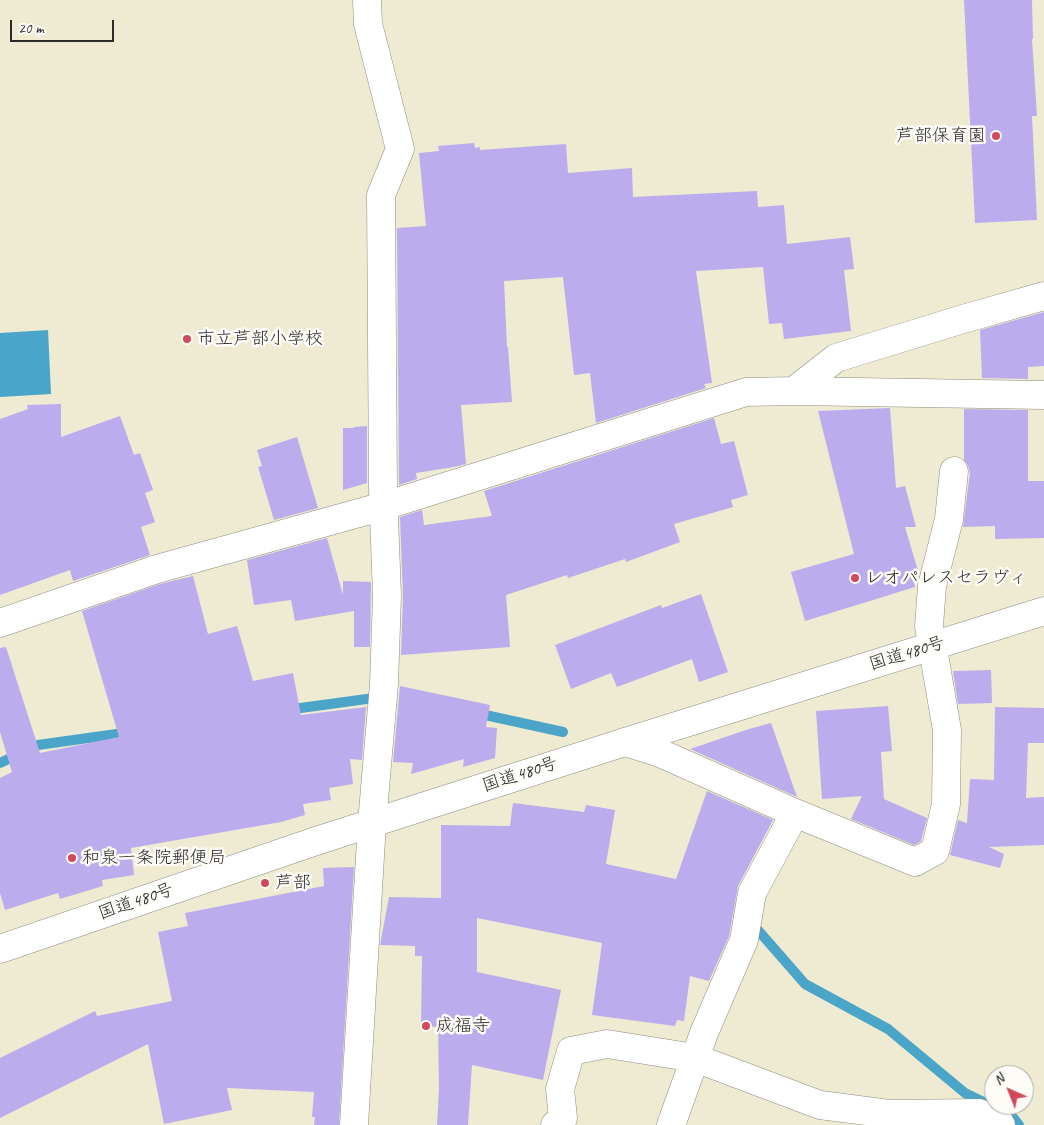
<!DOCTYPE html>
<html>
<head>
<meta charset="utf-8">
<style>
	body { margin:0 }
	#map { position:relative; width:1044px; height:1125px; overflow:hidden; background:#efebd2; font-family:Caveat,sans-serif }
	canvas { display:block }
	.north { position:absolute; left:984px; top:1065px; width:50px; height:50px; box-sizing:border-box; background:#fdfcf7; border:1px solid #a9a8a5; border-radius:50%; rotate:316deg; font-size:14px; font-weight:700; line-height:20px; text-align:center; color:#2b2b2b }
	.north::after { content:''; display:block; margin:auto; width:18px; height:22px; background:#d1495b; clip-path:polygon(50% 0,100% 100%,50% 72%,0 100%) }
	.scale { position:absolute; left:10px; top:20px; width:104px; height:22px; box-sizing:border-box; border:2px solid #2b2b2b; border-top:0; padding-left:6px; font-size:15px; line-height:18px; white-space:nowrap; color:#2b2b2b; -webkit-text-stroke:4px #fdfcf7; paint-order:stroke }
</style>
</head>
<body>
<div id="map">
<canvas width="1044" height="1125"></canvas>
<div class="north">N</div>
<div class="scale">20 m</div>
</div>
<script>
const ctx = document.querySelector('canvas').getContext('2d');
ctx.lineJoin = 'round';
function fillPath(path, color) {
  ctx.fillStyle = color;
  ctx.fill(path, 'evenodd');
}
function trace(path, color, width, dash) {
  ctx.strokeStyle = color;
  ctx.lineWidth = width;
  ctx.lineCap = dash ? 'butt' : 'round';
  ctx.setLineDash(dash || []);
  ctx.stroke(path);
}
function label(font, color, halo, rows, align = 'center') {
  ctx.font = font + ' Caveat,"Klee One",sans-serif';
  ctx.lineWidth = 5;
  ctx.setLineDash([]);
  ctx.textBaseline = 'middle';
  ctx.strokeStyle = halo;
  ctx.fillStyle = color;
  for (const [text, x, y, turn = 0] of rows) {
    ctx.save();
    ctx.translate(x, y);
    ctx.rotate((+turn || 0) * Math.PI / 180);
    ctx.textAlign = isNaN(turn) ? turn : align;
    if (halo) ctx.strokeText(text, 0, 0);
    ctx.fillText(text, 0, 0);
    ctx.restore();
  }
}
const water = new Path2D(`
	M48,330L51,394L0,397V333Z`);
const stream = new Path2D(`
	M286,710L374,698
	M476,713L563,732
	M0,763L38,745L131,732
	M757,929L805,984L888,1029L965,1093L1012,1116L1019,1125`);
const building = new Path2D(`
	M964,0H1032L1033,39H1032L1037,116H1032L1037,220L975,223Z
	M474,143L475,148L480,147V150L566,144L568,173L632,168L633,197L757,191L758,207L784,205L787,244L850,237L854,269L844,270L851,331L784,339L782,323L769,324L763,267L696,271L712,383L704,384L706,388L596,423L590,373L574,375L563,277L504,281L507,347H508L512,402L461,405L466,464L454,467L416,473L417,479L399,485L397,228L426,226L419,153L439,151L438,146Z
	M1044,312V366L1028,367V379L982,378L980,330Z
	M61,404V437L120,416L134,455L140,453L153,490L145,493L155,522L141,527L150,555L73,581L70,570L0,595V419L28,409L27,405Z
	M890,408L896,488L905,486L916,527H905L919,574L918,578L913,579L915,587L805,621L791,572L854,554L818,411Z
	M964,409L1028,410V481H1044V538L995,539V526L963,527L970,473L968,465L964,460Z
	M714,418L721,444L734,441L748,495L731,500L733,507L674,524L680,542L626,562L625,559L568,578L567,575L506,595L510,647L401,655L403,595L400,517L422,510L424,525L492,516L484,491Z
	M367,426V483L343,490V428H353L354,427Z
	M297,437L318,508L274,520L258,467L262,466L257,450Z
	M327,538L343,595V581L371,582L370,647H354V611L295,621L291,600L254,605L247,560Z
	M193,576L208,634L237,626L253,681L293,673L301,715L366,707L362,760L350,759L353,784L329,788L331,800L303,804L305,815L281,822L131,848L134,875L102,880L103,886L60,899L58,893L5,910L0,893V778L12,772L0,732V648L6,647L40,753L119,737L82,611L160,584Z
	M701,594L728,672L699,682L692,659L617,687L611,673L571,689L555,645L661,605L662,608Z
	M991,670L992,703L958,704L953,671Z
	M400,686L490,705L486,727L497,728L495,758L463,767L464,759L411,774L413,763L393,762Z
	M888,706L892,751L881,752L884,799L927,818L921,841L914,845L851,819L862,796L822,799L816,711Z
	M995,707L1044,708V743H1028L1026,798L1044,797V845L989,847L1004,854L1000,868L950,855L958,820L967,823L970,779L994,780Z
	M771,723L797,797L690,749L749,729Z
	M707,791L773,820L738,886L729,936L709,981L690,976L684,1021L677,1020L675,1026L592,1015L602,943L477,918V972L561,990L543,1080L472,1065L468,1125H437L439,1089L438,1027L421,1026L422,956H415V946L380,945L389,897L441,898V825L510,826L513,803L584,812L586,805L615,810L606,864L676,879Z
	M354,867L339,1125H314L315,1117H312L314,1092L227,1088L232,1110L164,1124L148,1044L0,1118V1058L95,1011L97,1016L172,1001L158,932L188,926L185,913L324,886L323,868Z`);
const minor = new Path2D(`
	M794,391L836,358L963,319L1044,296
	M0,623L157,569L384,506L746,392L794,391L1044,395
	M625,742L660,753L795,813L915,862L935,851L946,804L947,730L929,626L932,586L949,519L954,471
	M354,1125L372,823L384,684L387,596L383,489L381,195L400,149L368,24L367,0
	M555,1125L563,1118L560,1089L571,1051L607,1044L695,1058L820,1105L889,1114L979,1113L999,1122L1001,1125
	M671,1125L704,1033L744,940L752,893L795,813`);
const highway = new Path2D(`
	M0,949L316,841L625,742L1044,611`);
const markers = [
	[996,136,5,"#d1495b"],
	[187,339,5,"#d1495b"],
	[855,578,5,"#d1495b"],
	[72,858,5,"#d1495b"],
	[265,883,5,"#d1495b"],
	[426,1026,5,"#d1495b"]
];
const poiNames = [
	["芦部保育園",986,136,"right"],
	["市立芦部小学校",197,339],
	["レオパレスセラヴィ",865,578],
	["和泉一条院郵便局",82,858],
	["芦部",275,883],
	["成福寺",436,1026]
];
const streetNames = [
	["国道480号",907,654,-17],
	["国道480号",520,775,-18],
	["国道480号",136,902,-19]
];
fillPath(water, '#4aa5c8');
trace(stream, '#4aa5c8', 10);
fillPath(building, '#baaced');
trace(minor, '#8d8b7e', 29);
trace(highway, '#8d8b7e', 29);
trace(minor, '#fff', 28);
trace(highway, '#fff', 28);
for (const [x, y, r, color] of markers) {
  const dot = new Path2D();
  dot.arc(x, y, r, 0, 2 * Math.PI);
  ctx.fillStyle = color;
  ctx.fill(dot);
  trace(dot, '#fdfcf7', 2);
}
label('18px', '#2b2b2b', '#fdfcf7', poiNames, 'left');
label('18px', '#2b2b2b', '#fdfcf7', streetNames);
</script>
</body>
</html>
